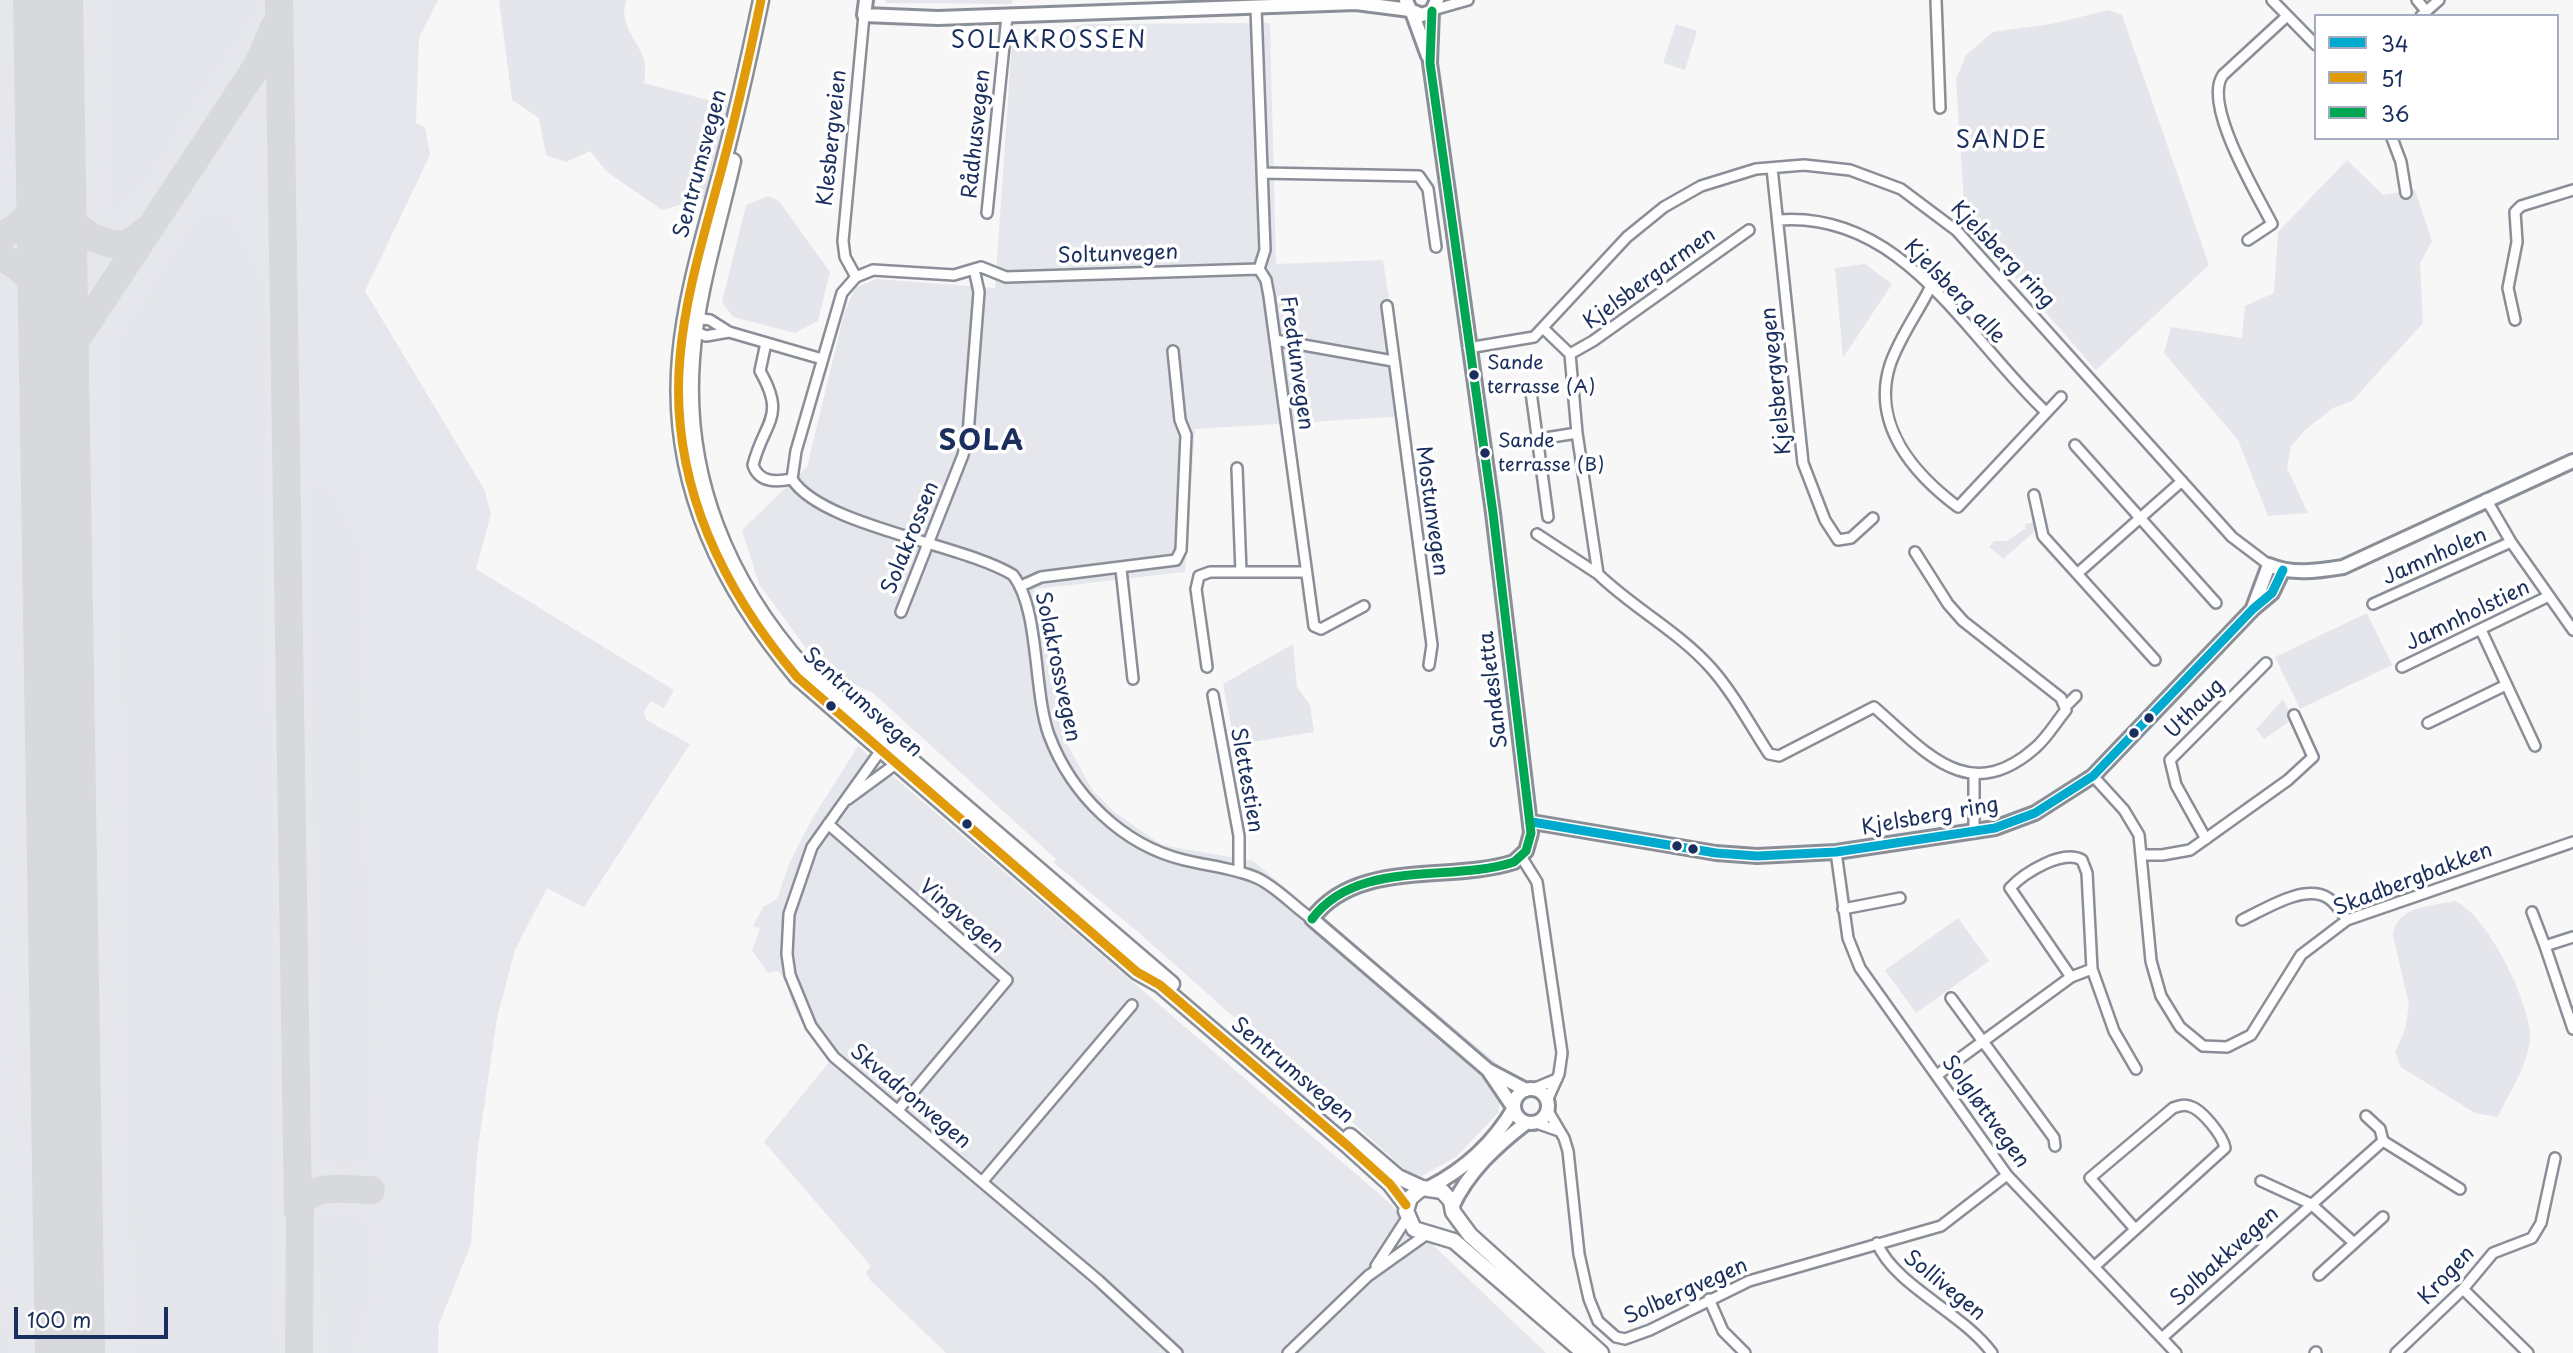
<!DOCTYPE html>
<html>
<head>
<meta charset="utf-8">
<style>
	body { margin:0 }
	#map { position:relative; width:2573px; height:1353px; overflow:hidden; background:#f7f7f8; font-family:"Playpen Sans",sans-serif }
	canvas { display:block }
	.legend { position:absolute; left:2314px; top:14px; width:245px; height:126px; box-sizing:border-box; background:#fff; border:2px solid #a4acbf; margin:0; padding:9px 12px; list-style:none; font-size:21px; color:#1b2f5e }
	.legend li { display:flex; align-items:center; gap:14px; height:35px }
	.legend b { width:35px; border:2px solid #a4acbf }
	.scale { position:absolute; left:14px; top:1307px; width:154px; height:32px; box-sizing:border-box; border:4px solid #1b2f5e; border-top:0; padding-left:9px; font-size:21px; line-height:24px; white-space:nowrap; color:#1b2f5e; -webkit-text-stroke:5px #fff; paint-order:stroke }
</style>
</head>
<body>
<div id="map">
<canvas width="2573" height="1353"></canvas>
<ul class="legend">
<li><b style="height:9px;background:#00a9ce"></b>34</li>
<li><b style="height:9px;background:#e19a09"></b>51</li>
<li><b style="height:9px;background:#00a651"></b>36</li>
</ul>
<div class="scale">100 m</div>
</div>
<script>
const ctx = document.querySelector('canvas').getContext('2d');
ctx.lineJoin = 'round';
function fillPath(path, color) {
  ctx.fillStyle = color;
  ctx.fill(path, 'evenodd');
}
function trace(path, color, width, dash) {
  ctx.strokeStyle = color;
  ctx.lineWidth = width;
  ctx.lineCap = dash ? 'butt' : 'round';
  ctx.setLineDash(dash || []);
  ctx.stroke(path);
}
function label(font, color, halo, rows, align = 'center') {
  ctx.font = font + ' "Playpen Sans",sans-serif';
  ctx.lineWidth = 7;
  ctx.setLineDash([]);
  ctx.textBaseline = 'middle';
  ctx.strokeStyle = halo;
  ctx.fillStyle = color;
  for (const [text, x, y, turn = 0] of rows) {
    ctx.save();
    ctx.translate(x, y);
    ctx.rotate((+turn || 0) * Math.PI / 180);
    ctx.textAlign = isNaN(turn) ? turn : align;
    if (halo) ctx.strokeText(text, 0, 0);
    ctx.fillText(text, 0, 0);
    ctx.restore();
  }
}
const built = new Path2D(`
	M0,0H438L419,38L416,123L425,127L430,155L365,291L484,489L491,514L476,569L674,690L664,708L651,701L644,712L646,720L690,744L584,907L547,888L515,950L497,1018L477,1155L471,1244L439,1324L438,1353H0Z
	M1270,23L1276,264L1383,260L1407,416L1195,429L1185,572L1035,589L1065,740L1093,791L1113,811L1162,845L1253,861L1504,1069L1498,1113L1456,1157L1416,1179L1137,931L1053,862L1056,859L873,693L834,675L813,658L759,584L742,530L807,467L844,314L855,288L876,279L995,288L1012,42L1086,24Z
	M858,746L1384,1198L1546,1353H946L870,1280L866,1272L871,1266L764,1142L830,1061L804,1027L792,1003L786,979L777,971L768,973L752,951L760,928L753,926L763,907L777,899L788,866L812,819Z`);
const green = new Path2D(`
	M108,0H262L151,172L112,216Z
	M499,0H627C617,20 637,40 644,59C646,67 645,75 644,83L730,106L719,154L704,198L662,210L606,171L590,151L566,162L546,155L539,118L512,100Z
	M884,0H1013L1011,4L887,3Z
	M2109,10L2122,15L2209,265L2096,370L1984,242L1981,224L1964,203L1956,79L1966,55L1993,32L2051,24Z
	M1676,24L1697,31L1685,70L1663,63Z
	M2347,160L2383,195L2415,190L2432,241L2420,263L2423,323L2352,401L2333,408L2306,429L2291,446L2287,468L2308,513L2268,516L2238,440L2164,353L2171,327L2242,338L2245,306L2274,293L2278,232Z
	M768,196L779,201L830,272L818,321L795,333L733,317L722,302L746,205Z
	M206,216H227L239,231L265,283L279,1353H131L120,609V335L193,225Z
	M1865,264L1892,284L1843,358L1835,268Z
	M322,484L330,488L362,554L371,1158L347,1169L319,1161L308,500L313,489Z
	M2034,522L2035,531L2003,559L1989,547L1994,541H2007L2025,529V524Z
	M2367,613L2392,665L2300,709L2275,657Z
	M1293,644L1297,687L1310,705L1314,732L1235,745L1223,684Z
	M2283,699L2293,719L2264,739L2256,729Z
	M0,846L7,1353H0Z
	M2455,901C2487,915 2527,997 2530,1032C2532,1060 2509,1092 2498,1117L2475,1113L2401,1067L2395,1052L2405,1029L2409,1005L2393,935C2396,906 2432,906 2455,901Z
	M1958,918L1989,961L1916,1013L1885,970Z
	M331,1212H347L370,1221L374,1292L351,1353H322L320,1220Z`);
const taxiway = new Path2D(`
	M279,0L298,1211
	M51,192C70,222 88,245 126,245L147,230
	M0,237C29,223 48,194 51,162
	M0,256C32,272 50,301 53,337
	M54,373L257,66L274,27
	M299,1353L300,1205C313,1182 347,1190 371,1190`);
const runway = new Path2D(`
	M48,0L70,1353`);
const street = new Path2D(`
	M1936,0L1940,108
	M2272,0L2316,45
	M2417,0L2426,11
	M1256,8L1265,250L1259,269
	M1433,10L1468,0
	M2421,16L2439,0
	M2392,138L2401,162L2406,193
	M1772,168L1803,463L1825,520L1838,540L1851,538L1873,518
	M1262,173L1419,176L1428,189L1436,247
	M987,213L1007,16
	M1779,220C1904,211 1966,337 2046,412
	M2248,240L2272,224C2257,194 2202,104 2223,75L2287,16
	M1259,269L1266,280L1269,296L1314,626L1321,629L1364,606
	M856,277L845,257L843,241L864,15
	M1930,288C1917,314 1899,338 1890,365C1871,425 1914,474 1958,507L2061,397
	M1387,306L1432,645L1429,665
	M695,318L710,320L729,332L822,359
	M2515,320L2508,288L2517,242L2515,212L2521,206L2573,190
	M1544,329L1570,354L1577,433L1598,574C1633,608 1678,631 1711,668C1734,694 1750,725 1769,754L1779,756L1874,707C1925,751 1968,807 2035,748C2047,738 2056,722 2066,710L2061,698L1963,621L1948,604L1915,552
	M691,330L706,336L729,332
	M1275,340L1393,361
	M766,343L760,371C787,418 764,421 753,465C759,483 776,482 792,479
	M1468,348L1534,337L1627,237L1664,207L1701,186L1756,169L1804,165L1850,170L1901,189L1957,231L2232,537L2269,565
	M1570,354L1593,341L1749,230
	M1531,392L1548,517
	M1539,439L1577,433
	M2075,445L2216,603
	M1237,468L1241,572
	M792,479C821,526 963,544 1013,575C1040,610 1033,691 1049,735C1071,794 1122,845 1184,860C1208,866 1234,868 1257,878C1278,888 1293,906 1312,919
	M792,479L796,451L842,293L856,277L873,270L954,275L981,267L1006,277L1259,269
	M2034,495L2043,536L2155,660
	M2486,499L2511,542L2573,630
	M1537,534L1598,574
	M1121,569L1133,679
	M2078,573L2182,481
	M1021,586L1041,577L1176,560L1181,550L1186,435L1180,420L1173,351
	M2373,604L2511,542
	M901,612L963,455L968,434L979,292L974,269
	M2481,630L2535,746
	M1207,667L1196,589L1199,576L1210,572H1306
	M2402,667L2549,596
	M1213,695L1239,836V872
	M2067,705L2076,696
	M2428,723L2506,685
	M886,749L881,750L812,847L789,914L787,954L790,975L811,1026L834,1057L1098,1280L1177,1353
	M1974,776V833
	M2093,776L2124,810L2139,835L2151,961L2161,996L2180,1027L2203,1046L2227,1047L2251,1035L2301,955L2347,920L2573,842
	M848,799L897,763L896,759
	M828,824L1007,980L898,1110
	M2206,839L2176,785L2170,760L2266,663
	M1836,852L1848,938L1860,968L2007,1175L2176,1353
	M2143,855H2162L2190,850L2288,780L2313,757L2294,715
	M1522,858L1537,882L1562,1053L1559,1074L1547,1101
	M1843,909L1900,898
	M2532,912L2545,946L2573,937
	M2242,920C2264,910 2304,883 2328,898C2336,903 2342,913 2347,920
	M2545,946L2573,1029
	M2071,977L2010,888C2024,873 2062,849 2082,860L2087,873L2092,969L2114,1031L2136,1069
	M1951,998L2054,1138L2055,1146
	M1937,1075L2071,977L2092,969
	M1533,1089L1557,1079
	M1548,1111L1564,1138L1568,1151L1579,1254L1589,1299L1598,1321L1616,1337L1625,1339L1650,1330L1749,1281L1941,1226L2007,1175
	M2366,1116L2380,1129L2383,1141L2460,1189
	M1536,1123L1559,1131
	M2261,1181L2311,1204L2353,1242
	M982,1182L1132,1005
	M1877,1243C1895,1286 1962,1312 1992,1353
	M1376,1266L1407,1218
	M2094,1267L2225,1148C2223,1136 2202,1109 2189,1106C2183,1104 2179,1106 2173,1108L2090,1178L2135,1229
	M2319,1275L2383,1217
	M2463,1289L2528,1353
	M1709,1299L1723,1331L1745,1353
	M2163,1337L2383,1141
	M1288,1353L1368,1276L1427,1234
	M2315,1353L2316,1352
	M2396,1353L2463,1289L2493,1253L2532,1238L2541,1223L2555,1158`);
const secondary = new Path2D(`
	M866,0L864,15L938,18L1356,3L1410,10
	M1406,0L1410,10L1422,15L1432,11L1437,0
	M1432,11L1430,63L1493,513L1531,833L1526,851L1514,862C1450,883 1357,858 1312,919L1488,1070L1526,1090
	M1412,12L1428,56
	M2253,608L2269,565C2292,575 2318,571 2343,567L2573,461
	M1532,822L1716,853L1757,856L1836,852L1995,828L2035,813L2093,776L2253,609L2272,593L2283,570
	M1490,1073L1513,1107
	M1514 1106a17 17 0 1 1 34 0a17 17 0 1 1-34 0Z
	M1430,1187C1465,1169 1494,1142 1514,1108
	M1452,1207C1468,1172 1496,1146 1526,1123`);
const primary = new Path2D(`
	M761,0C748,63 734,125 717,186C702,242 685,299 680,357C669,479 721,587 797,677L1137,972L1160,985L1348,1146L1390,1184L1406,1205
	M733,161C719,223 696,296 692,359C683,476 727,582 805,669L1172,984
	M1350,1136L1398,1177L1422,1188
	M1584,1353L1454,1241L1414,1229L1406,1211L1410,1198L1422,1188L1442,1191L1451,1201L1453,1212L1470,1235L1601,1353`);
const bus1 = new Path2D(`
	M1532,822L1716,853L1757,856L1836,852L1995,828L2035,813L2093,776L2253,609L2272,593L2283,570`);
const bus2 = new Path2D(`
	M761,0C748,63 734,125 717,186C702,242 685,299 680,357C669,479 721,587 797,677L1137,972L1160,985L1348,1146L1390,1184L1406,1205`);
const bus3 = new Path2D(`
	M1312,919C1357,858 1450,883 1514,862L1526,851L1531,833L1493,513L1430,63L1432,11`);
const markers = [
	[1474,375,6,"#1b2f5e"],
	[1485,453,6,"#1b2f5e"],
	[831,706,6,"#1b2f5e"],
	[2149,718,6,"#1b2f5e"],
	[2134,733,6,"#1b2f5e"],
	[967,824,6,"#1b2f5e"],
	[1677,846,6,"#1b2f5e"],
	[1693,849,6,"#1b2f5e"]
];
const busNames = [
	["Sande",1487,364],
	["terrasse (A)",1487,388],
	["Sande",1498,442],
	["terrasse (B)",1498,466]
];
const streetNames = [
	["Rådhusvegen",977,134,-84],
	["Klesbergveien",833,138,-84],
	["Sentrumsvegen",701,164,-75],
	["Soltunvegen",1118,255,-2],
	["Kjelsberg ring",2002,255,46],
	["Kjelsbergarmen",1650,279,-36],
	["Kjelsberg alle",1954,292,46],
	["Fredtunvegen",1296,363,82],
	["Kjelsbergvegen",1777,381,-96],
	["Mostunvegen",1431,511,82],
	["Solakrossen",911,538,-68],
	["Jamnholen",2435,557,-24],
	["Jamnholstien",2468,616,-26],
	["Solakrossvegen",1057,667,78],
	["Sandesletta",1494,690,-97],
	["Sentrumsvegen",862,703,42],
	["Uthaug",2195,709,-45],
	["Slettestien",1246,780,80],
	["Kjelsberg ring",1930,817,-10],
	["Skadbergbakken",2413,880,-21],
	["Vingvegen",961,917,40],
	["Sentrumsvegen",1292,1071,40],
	["Skvadronvegen",910,1097,40],
	["Solgløttvegen",1985,1112,54],
	["Solbakkvegen",2225,1257,-42],
	["Krogen",2447,1276,-47],
	["Sollivegen",1944,1286,39],
	["Solbergvegen",1686,1292,-24]
];
const neighbourhoodNames = [
	["SOLAKROSSEN",1049,42],
	["SANDE",2002,142]
];
const districtNames = [
	["SOLA",982,442]
];
fillPath(built, '#e6e7ec');
fillPath(green, '#e5e6ec');
trace(taxiway, '#d8d9dc', 28);
trace(runway, '#d8d9dc', 70);
trace(street, '#8a8e97', 14);
trace(secondary, '#8a8e97', 18);
trace(primary, '#8a8e97', 19);
trace(street, '#fefefe', 9);
trace(secondary, '#fefefe', 12);
trace(primary, '#fefefe', 14);
trace(bus1, '#00a9ce', 9);
trace(bus2, '#e19a09', 9);
trace(bus3, '#00a651', 9);
for (const [x, y, r, color] of markers) {
  const dot = new Path2D();
  dot.arc(x, y, r, 0, 2 * Math.PI);
  ctx.fillStyle = color;
  ctx.fill(dot);
  trace(dot, '#fff', 2.5);
}
label('19px', '#1b2f5e', '#fff', busNames, 'left');
label('21px', '#1b2f5e', '#fff', streetNames);
ctx.letterSpacing = '2px';
label('23px', '#1b2f5e', '#fff', neighbourhoodNames);
ctx.letterSpacing = '0px';
ctx.letterSpacing = '2px';
label('bold 28px', '#1b2f5e', '#fff', districtNames);
ctx.letterSpacing = '0px';
</script>
</body>
</html>
